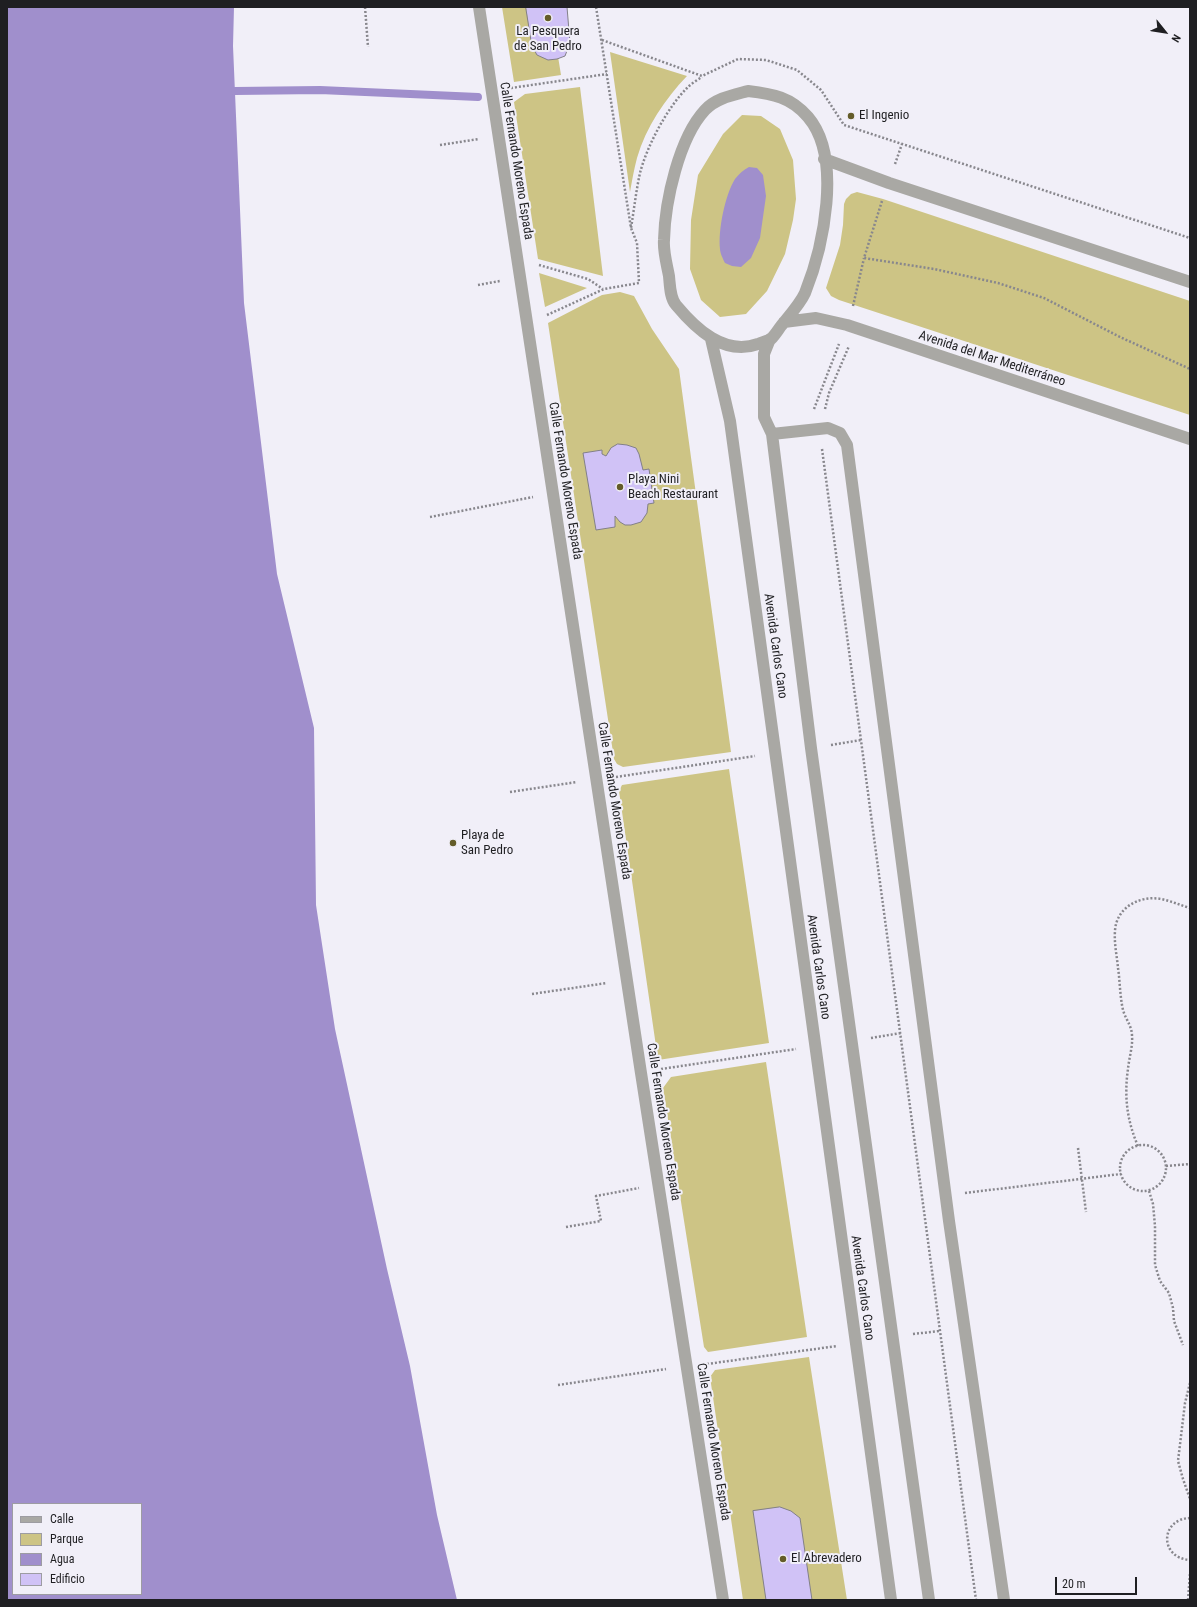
<!DOCTYPE html>
<html>
<head>
<meta charset="utf-8">
<style>
	body { margin:0 }
	#map { position:relative; width:1197px; height:1607px; overflow:hidden; background:#f1eff8; font-family:"Roboto Condensed",sans-serif }
	canvas { display:block }
	.frame { position:absolute; inset:0; border:8px solid #1f1f22; pointer-events:none }
	.legend { position:absolute; left:12px; top:1503px; width:130px; height:92px; box-sizing:border-box; background:#f1eff8; border:1px solid #9d9ca2; margin:0; padding:5px 7px; list-style:none; font-size:12px; color:#1f1f22 }
	.legend li { display:flex; align-items:center; gap:8px; height:20px }
	.legend b { width:20px; border:1px solid #9d9ca2 }
	.north { position:absolute; left:1145px; top:12px; width:40px; height:40px; -webkit-text-stroke:3px #f1eff8; paint-order:stroke; rotate:120deg; font-size:11px; font-weight:700; line-height:16px; text-align:center; color:#1f1f22 }
	.north::after { content:''; display:block; margin:auto; width:14px; height:18px; background:#1f1f22; clip-path:polygon(50% 0,100% 100%,50% 72%,0 100%) }
	.scale { position:absolute; left:1055px; top:1577px; width:82px; height:18px; box-sizing:border-box; border:2px solid #1f1f22; border-top:0; padding-left:5px; font-size:12px; line-height:14px; white-space:nowrap; color:#1f1f22; -webkit-text-stroke:3px #f1eff8; paint-order:stroke }
</style>
</head>
<body>
<div id="map">
<canvas width="1197" height="1607"></canvas>
<div class="frame"></div>
<ul class="legend">
<li><b style="height:5px;background:#a9a8a4"></b>Calle</li>
<li><b style="height:11px;background:#cdc485"></b>Parque</li>
<li><b style="height:11px;background:#a08fcc"></b>Agua</li>
<li><b style="height:11px;background:#d0c2f6"></b>Edificio</li>
</ul>
<div class="north">N</div>
<div class="scale">20 m</div>
</div>
<script>
const ctx = document.querySelector('canvas').getContext('2d');
ctx.lineJoin = 'round';
function fillPath(path, color) {
  ctx.fillStyle = color;
  ctx.fill(path, 'evenodd');
}
function trace(path, color, width, dash) {
  ctx.strokeStyle = color;
  ctx.lineWidth = width;
  ctx.lineCap = dash ? 'butt' : 'round';
  ctx.setLineDash(dash || []);
  ctx.stroke(path);
}
function label(font, color, halo, rows, align = 'center') {
  ctx.font = font + ' "Roboto Condensed",sans-serif';
  ctx.lineWidth = 4;
  ctx.setLineDash([]);
  ctx.textBaseline = 'middle';
  ctx.strokeStyle = halo;
  ctx.fillStyle = color;
  for (const [text, x, y, turn = 0] of rows) {
    ctx.save();
    ctx.translate(x, y);
    ctx.rotate((+turn || 0) * Math.PI / 180);
    ctx.textAlign = isNaN(turn) ? turn : align;
    if (halo) ctx.strokeText(text, 0, 0);
    ctx.fillText(text, 0, 0);
    ctx.restore();
  }
}
const green = new Path2D(`
	M502,7H550L561,75L514,82Z
	M610,52L687,76C665,99 646,127 637,158C634,169 632,181 630,192Z
	M580,87L603,276L538,259L514,102L525,94Z
	M742,115L761,116L780,129L793,160L796,199L793,220L785,254L767,291L746,314L720,317L701,300L690,269L691,220L698,175L723,134Z
	M857,192L883,199L1190,301V415L839,300L831,296L826,288L840,245L843,225L844,204L846,199L851,194Z
	M539,273L587,288L545,307Z
	M620,292L634,296L652,329L679,369L731,752L623,767L617,764L614,759L548,323L602,295Z
	M729,769L769,1043L658,1060L619,791L622,785Z
	M766,1062L807,1337L708,1352L704,1347L663,1088L671,1077Z
	M809,1357L847,1600H743L710,1377L715,1370Z`);
const water = new Path2D(`
	M7,7H234L233,46L244,303L277,574L314,728L316,905L335,1029L387,1269L410,1366L437,1515L457,1600H7ZM13,1504H141V1594H13Z
	M749,167L757,168L763,175L766,196L760,238L751,258L741,267L732,266L725,263C723,259 720,253 720,249C718,230 725,195 735,179C739,174 743,170 749,167Z`);
const stream = new Path2D(`
	M235,91L320,90L478,97`);
const building = new Path2D(`
	M526,7H567L570,43L565,56L557,59L548,60L537,55L532,46Z
	M618,444L627,445L636,448L639,454L643,470L649,469L654,503L648,504L647,513L641,522L631,525H625L620,522L615,516V527L596,530L583,453L602,450V454L606,456L611,448Z
	M780,1507L791,1511L800,1518L812,1600H766L753,1511Z`);
const path = new Path2D(`
	M365,7L368,47
	M596,7L631,228C634,210 636,191 640,173C647,146 667,108 687,88C691,84 697,80 702,77
	M602,40L702,76L738,59L766,60L797,70L821,90L844,125L1190,238
	M511,88L607,74
	M440,145L479,139
	M895,164L902,144
	M882,201L864,258L934,269L998,283L1044,298L1120,337L1190,369
	M539,265L588,279L603,289
	M478,285L500,281
	M853,306L864,258
	M547,315L604,289L639,283L637,243L631,228
	M814,409L839,344
	M825,409L829,393L849,346
	M822,449L976,1600
	M430,517L533,497
	M831,745L861,740
	M616,777L755,756
	M510,792L577,782
	M532,994L607,983
	M871,1038L901,1033
	M661,1069L796,1049
	M1120 1168a23 23 0 1 1 46 0a23 23 0 1 1-46 0Z
	M1138,1146C1127,1121 1124,1096 1128,1069C1129,1058 1133,1046 1132,1036C1132,1027 1127,1021 1124,1013C1120,1002 1120,980 1118,968C1117,956 1114,944 1115,931C1116,908 1139,895 1161,899C1171,901 1180,905 1190,908
	M1078,1148L1086,1212
	M1166,1166L1190,1164
	M1149,1191L1153,1204L1155,1226V1265L1160,1281L1169,1293L1173,1308L1174,1321L1183,1345
	M965,1193L1121,1174
	M566,1227L601,1221L596,1196L639,1188
	M913,1334L940,1331
	M707,1364L837,1346
	M1190,1383L1185,1403L1178,1461L1183,1479L1190,1499
	M558,1385L666,1369
	M1190,1518C1160,1519 1159,1558 1190,1560
	M1188,1600L1190,1573`);
const minor = new Path2D(`
	M479,7L641,1073L723,1600
	M748,91C773,94 791,97 808,117C843,158 823,248 805,293C800,304 789,316 781,326C778,330 775,335 771,339C768,341 762,342 758,344C724,356 696,329 676,305C670,298 670,286 669,276C667,265 663,251 664,240C665,201 679,138 705,110C716,98 733,95 748,91Z
	M824,159L889,183L1190,282
	M784,322L816,318L847,325L1190,439
	M711,339L730,421L891,1600
	M770,339L764,354V417L772,434L811,748L929,1600
	M772,434L828,428L840,433L847,445L949,1221L1004,1600`);
const markers = [
	[548,18,4,"#645c29"],
	[851,116,4,"#645c29"],
	[620,487,4,"#645c29"],
	[453,843,4,"#645c29"],
	[783,1559,4,"#645c29"]
];
const poiNames = [
	["La Pesquera",548,32,"center"],
	["de San Pedro",548,47,"center"],
	["El Ingenio",859,116],
	["Playa Nini",628,480],
	["Beach Restaurant",628,495],
	["Playa de",461,836],
	["San Pedro",461,851],
	["El Abrevadero",791,1559]
];
const streetNames = [
	["Calle Fernando Moreno Espada",516,161,81],
	["Avenida del Mar Mediterráneo",992,359,18],
	["Calle Fernando Moreno Espada",565,481,81],
	["Avenida Carlos Cano",775,646,82],
	["Calle Fernando Moreno Espada",614,801,81],
	["Avenida Carlos Cano",818,967,82],
	["Calle Fernando Moreno Espada",663,1122,81],
	["Avenida Carlos Cano",862,1288,82],
	["Calle Fernando Moreno Espada",713,1442,81]
];
fillPath(green, '#cdc485');
fillPath(water, '#a08fcc');
trace(stream, '#a08fcc', 8);
fillPath(building, '#d0c2f6');
trace(building, '#828088', 1);
trace(path, '#88878d', 2.5, [2, 2]);
trace(minor, '#a9a8a4', 12);
for (const [x, y, r, color] of markers) {
  const dot = new Path2D();
  dot.arc(x, y, r, 0, 2 * Math.PI);
  ctx.fillStyle = color;
  ctx.fill(dot);
  trace(dot, '#f1eff8', 1.5);
}
label('13px', '#1f1f22', '#f1eff8', poiNames, 'left');
label('13px', '#1f1f22', '#f1eff8', streetNames);
</script>
</body>
</html>
